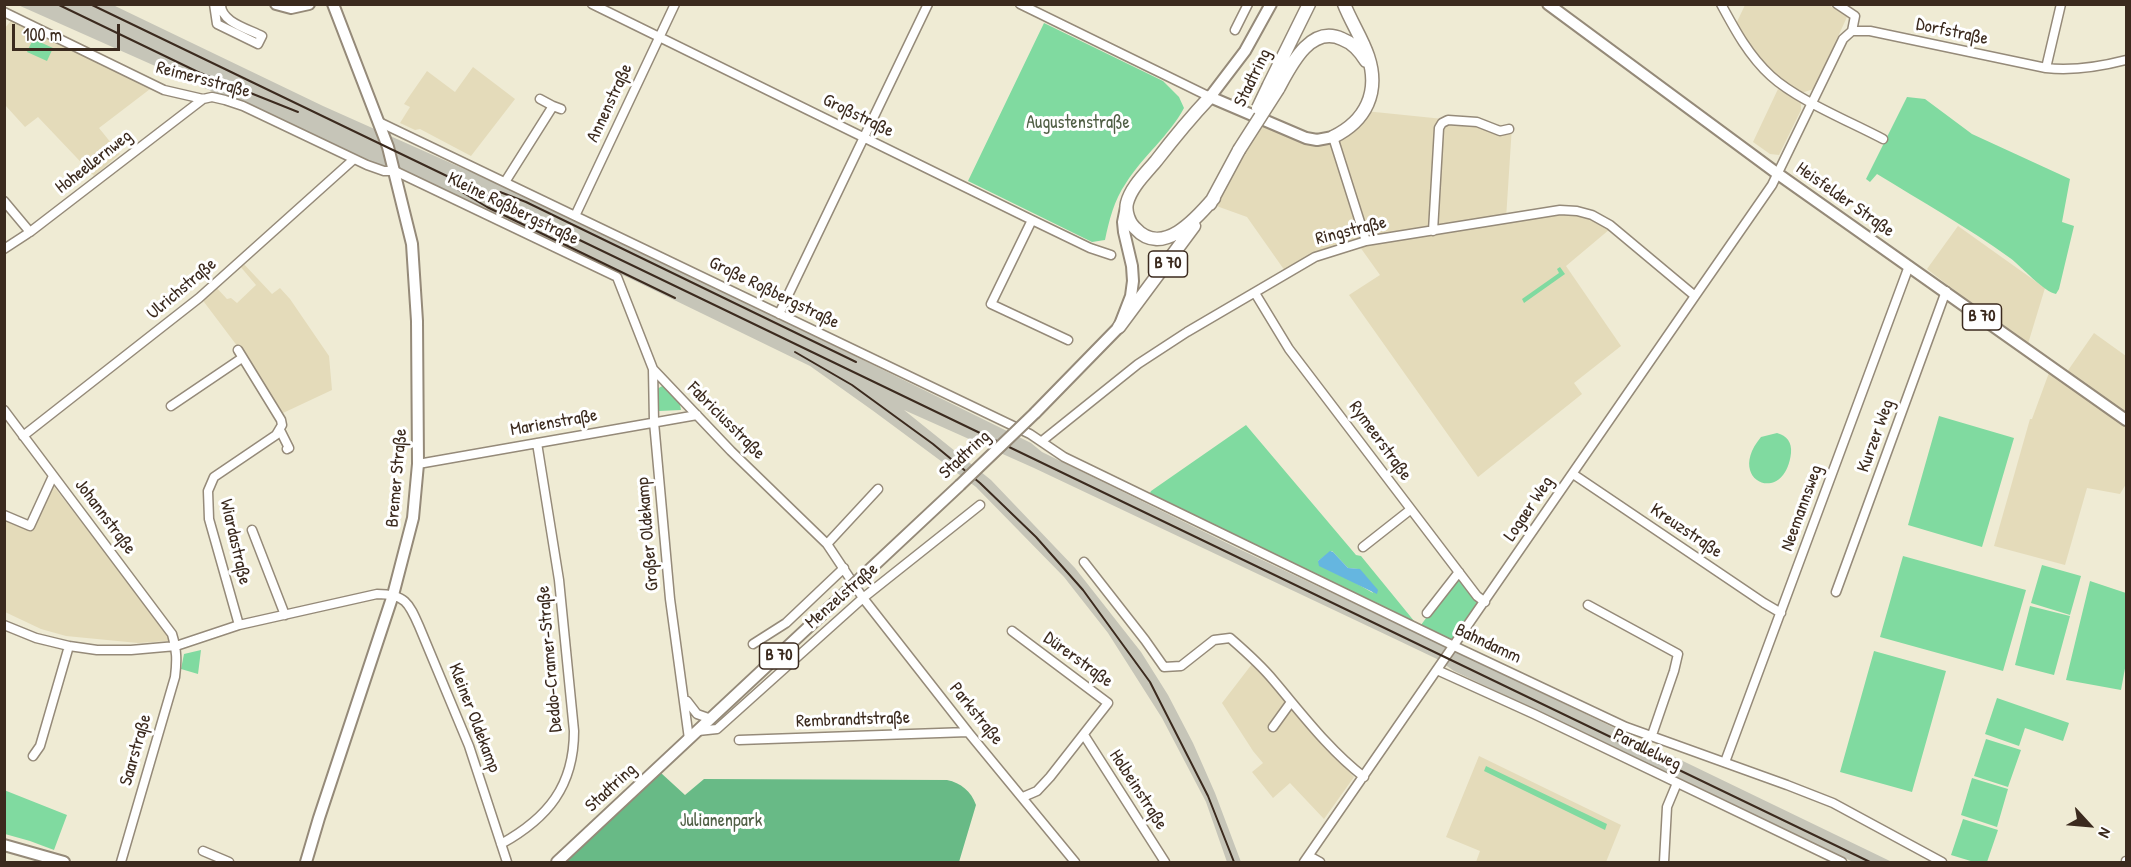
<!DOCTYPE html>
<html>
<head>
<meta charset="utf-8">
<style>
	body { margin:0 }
	#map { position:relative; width:2131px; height:867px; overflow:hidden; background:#efebd4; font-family:"Patrick Hand",sans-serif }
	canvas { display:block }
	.frame { position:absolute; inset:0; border:6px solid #3b2a1e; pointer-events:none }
	.north { position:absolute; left:2059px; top:795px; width:60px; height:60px; -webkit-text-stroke:4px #fff; paint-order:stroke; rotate:116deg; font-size:16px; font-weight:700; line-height:24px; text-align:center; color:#3b2a1e }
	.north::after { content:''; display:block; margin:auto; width:21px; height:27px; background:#3b2a1e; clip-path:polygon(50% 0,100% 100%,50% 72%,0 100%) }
	.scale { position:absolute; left:12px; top:24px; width:108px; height:27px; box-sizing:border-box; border:3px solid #3b2a1e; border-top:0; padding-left:8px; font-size:18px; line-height:21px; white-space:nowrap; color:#3b2a1e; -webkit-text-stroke:4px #fff; paint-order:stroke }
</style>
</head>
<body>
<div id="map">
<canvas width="2131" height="867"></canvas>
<div class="frame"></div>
<div class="north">N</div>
<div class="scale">100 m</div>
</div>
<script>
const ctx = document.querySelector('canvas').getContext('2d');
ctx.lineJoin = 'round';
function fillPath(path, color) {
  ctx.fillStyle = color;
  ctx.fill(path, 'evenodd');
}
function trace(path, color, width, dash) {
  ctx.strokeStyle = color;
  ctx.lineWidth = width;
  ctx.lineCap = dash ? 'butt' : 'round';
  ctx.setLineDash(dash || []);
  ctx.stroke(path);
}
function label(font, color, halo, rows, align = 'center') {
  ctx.font = font + ' "Patrick Hand",sans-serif';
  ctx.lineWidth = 6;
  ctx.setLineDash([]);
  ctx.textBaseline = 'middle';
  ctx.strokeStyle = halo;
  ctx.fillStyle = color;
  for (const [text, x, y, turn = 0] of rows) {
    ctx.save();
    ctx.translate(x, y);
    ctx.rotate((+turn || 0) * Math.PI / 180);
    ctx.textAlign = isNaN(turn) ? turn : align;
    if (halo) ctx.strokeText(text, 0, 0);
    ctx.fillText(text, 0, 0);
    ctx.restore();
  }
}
const built = new Path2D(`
	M1745,5H1829L1847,17L1814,89L1801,93L1761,64L1735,26Z
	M14,17L154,86L99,128L120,154L94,176L38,117L25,127L5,105V28Z
	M473,67L515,99L471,156L420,129L415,130L400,123L410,107L404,104L427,71L455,92Z
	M1778,89L1801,103V110L1779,155L1770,154L1753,142Z
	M1365,111L1512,126L1506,219L1574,213L1590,218L1610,229L1566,266L1621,346L1574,383L1582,394L1478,477L1349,295L1380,275L1355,240L1313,254L1285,271L1247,217L1211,204L1261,119L1306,138H1332Z
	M1958,226L2045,288L2027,347L1927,269Z
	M242,262L272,294L280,288L290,299L329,356L332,390L283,413L244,355L201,298L215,286L227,299L231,298L237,303L256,285L239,265Z
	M2094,333L2126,356V419L2123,425L2126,428V484L2120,494L2087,488L2065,565L1994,546L2030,419H2032L2050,370L2062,379Z
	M52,484L168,634V641L138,643L66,636L41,629L5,612V522L6,520L31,528Z
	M1252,664L1354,777L1324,819L1290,783L1273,798L1252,772L1263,763L1253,751L1222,703Z
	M1479,756L1621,825L1606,862H1476L1480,851L1446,837Z`);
const industrial = new Path2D(`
	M18,5H113L323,106L518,193L713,286L1005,430L1031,443L1042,452L1237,548L1482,664L1892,862H1853L1454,671L1437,659L1393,638L1034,468L904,410L991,480L1075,568L1141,652L1168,695L1193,743L1215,793L1241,862H1227L1206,802L1162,718L1108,633L1064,577L976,487L872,410L810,366L629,278L404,174L362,158Z`);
const green = new Path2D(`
	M1044,23L1163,81L1179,97L1184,108C1169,136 1143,156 1126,183C1114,200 1109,221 1105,240L1092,242L968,181Z
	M33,39L53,48L47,61L27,52Z
	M1907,97L1925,99L1972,134L2070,179L2062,222L2074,226L2059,289L2056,294C2044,292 2022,267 2010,258C1967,227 1921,201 1877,174L1870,182L1866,179Z
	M1560,267L1565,274L1524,303L1522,299L1559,273L1557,269Z
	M664,385L680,404L681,410L659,411L657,389Z
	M1939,416L2014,438L1982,547L1908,525Z
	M1246,425L1356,555L1361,556L1419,627L1148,497L1151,491ZM1332,551L1348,568L1358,569L1373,593L1318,561Z
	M1777,433C1787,436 1792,442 1791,453C1785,507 1724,481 1761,437Z
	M1903,556L2026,590L2003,671L1880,637Z
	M2042,565L2081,576L2070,615L2031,603Z
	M1457,576L1481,607L1453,643L1424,630L1421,625Z
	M2090,581L2126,593V663L2121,690L2066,680Z
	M2030,606L2070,616L2054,675L2015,665Z
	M201,650L198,674L181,669L184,654Z
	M1874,651L1946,671L1912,792L1840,772Z
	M1997,698L2069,723L2063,741L2025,728L2019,746L1985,734Z
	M1986,739L2021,750L2008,787L1974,776Z
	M1486,766L1607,824L1605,830L1484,771Z
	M1972,778L2008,789L1997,827L1961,815Z
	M4,790L67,815L54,850L30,841L5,834Z
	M1963,819L1998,830L1987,862H1974L1951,855Z`);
const forest = new Path2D(`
	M661,773L685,795L704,779L947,780C961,783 971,791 976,805L959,862H563Z`);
const water = new Path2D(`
	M1330,551L1333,552L1348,568L1360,569L1378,590L1377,594L1319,566L1318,561Z`);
const minor = new Path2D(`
	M214,4L217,24L258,44L262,36C249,29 220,22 221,4
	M592,4L1032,220L1090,248L1111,255
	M1020,4L1210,97
	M1721,4C1735,30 1749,56 1771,76C1797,100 1851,122 1883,139
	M1837,4L1855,16L1852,31
	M4,12L164,90L203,99L212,97L225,100L243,106L367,165L384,171H395L617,277L653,369L731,451L827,544L863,598L968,732L1075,862
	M1235,30L1248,4
	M2046,68L2061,4
	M540,99L553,106
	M379,122L1030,434L1064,457L1454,646L1626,727L1787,785L1833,803L1942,862
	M1333,137L1366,241
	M505,182L553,106L561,109
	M4,201L30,232
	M575,216L675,4
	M1032,220L991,304L1068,340
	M1433,231L1439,128L1442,123L1448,120L1477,122L1500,131L1509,129
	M4,249L30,232L203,99
	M1255,293L1289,349L1477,596L1485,602
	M779,314L928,4
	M238,350L281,420L282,425L276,435L214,477L208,491L209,519L239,625
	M653,369L654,422L670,599L689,739
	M171,406L242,358
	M4,410L172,634C177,650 177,661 175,677L121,862
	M280,430L289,448L287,449
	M23,436L199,298L354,159
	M1042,441L1138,364L1187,332L1315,257L1366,241L1560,210L1577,211L1592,215L1610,225L1695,296
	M418,464L697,415
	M1573,474L1764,603L1781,613
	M4,515L30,526L53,476
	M252,530L285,615
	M827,544L878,489
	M1363,547L1410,510
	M1084,562L1145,640L1164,667L1181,666L1214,640L1230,638C1245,651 1261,665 1274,681C1302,714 1329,750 1364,777
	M1836,592L1946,291
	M1588,605L1678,654L1674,671L1652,735
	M1427,613L1459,572
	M4,625L36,638L69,646L97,650H131L176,646L239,625L377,594C405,594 409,603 419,626L469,746L507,862
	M1012,631L1108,703L1050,777L1037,791L1023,797
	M753,644L786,623L844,568
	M1437,670L1534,714L1842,862
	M687,701L697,714L711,719
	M1273,727L1291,702
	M698,731L717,729L863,598L980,505
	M1084,735L1165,862
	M739,740L968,732
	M33,756L40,746L69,646
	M1725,762L1909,266
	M501,844C548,818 574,786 574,731L559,580L537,443
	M203,851L229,862
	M1309,856L1320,862
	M1304,862L1695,296L1772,185L1843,39L1852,31H1870L2046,68C2074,71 2099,67 2126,60
	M1664,862L1667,807L1677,783
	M2126,862V861`);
const major = new Path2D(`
	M276,4L291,8L309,4
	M1271,4L1245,51L1210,97L1306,138L1317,140L1333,137
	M1548,4L1778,174L2126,420
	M1035,413L1119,327L1131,296L1133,281L1132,266L1124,232L1123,222L1126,207
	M867,572L960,485
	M4,845L64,862
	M306,862L319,818L393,595L413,518L418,464L417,321L412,244L388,147L333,4
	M557,862L846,592`);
const highway = new Path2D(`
	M1269,85L1309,4
	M1278,89C1290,67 1310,24 1342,39C1353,43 1360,51 1366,61
	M1210,97C1191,117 1173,139 1156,161C1146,173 1131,187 1127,203C1125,211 1129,223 1135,228C1162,258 1196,219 1214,198
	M1333,137C1366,121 1380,92 1368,56C1362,38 1351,22 1344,4
	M1210,204L1239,150
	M1119,327L1194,226`);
const rail = new Path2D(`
	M57,4L198,72L298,112
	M90,4L1870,862
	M447,183L487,207L675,298
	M500,192L526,202L856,362
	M795,352L852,385L933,444L980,483L1036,537L1083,590L1150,682L1208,796L1234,862`);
const majorBridge = new Path2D(`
	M960,485L1035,413
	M846,592L867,572`);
const highwayBridge = new Path2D(`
	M1258,108L1269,85
	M1239,150L1278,89`);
const shields = [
	[1168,264,39],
	[1982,317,39],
	[779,656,39]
];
const shieldNames = [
	["B 70",1168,264],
	["B 70",1982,317],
	["B 70",779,656]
];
const streetNames = [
	["Dorfstraße",1952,32,12],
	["Stadtring",1253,78,-64],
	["Reimersstraße",203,80,15],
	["Annenstraße",610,103,-65],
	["Großstraße",858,116,26],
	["Hoheellernweg",94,162,-38],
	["Heisfelder Straße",1845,200,35],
	["Kleine Roßbergstraße",513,209,26],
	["Ringstraße",1351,231,-14],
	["Ulrichstraße",182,289,-40],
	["Große Roßbergstraße",774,293,26],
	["Fabriciusstraße",726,421,45],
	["Marienstraße",554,423,-10],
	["Kurzer Weg",1876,436,-70],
	["Rymeerstraße",1380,441,54],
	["Stadtring",965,455,-43],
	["Bremer Straße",397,478,-85],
	["Neemannsweg",1802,508,-70],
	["Logaer Weg",1529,509,-56],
	["Johannstraße",105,517,53],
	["Kreuzstraße",1686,531,34],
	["Großer Oldekamp",648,534,-95],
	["Wiardastraße",235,542,77],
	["Menzelstraße",842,596,-41],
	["Bahndamm",1488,644,25],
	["Deddo-Cramer-Straße",550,659,-95],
	["Dürerstraße",1078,660,36],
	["Parkstraße",976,714,51],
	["Kleiner Oldekamp",474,718,69],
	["Rembrandtstraße",853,720,-2],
	["Saarstraße",136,750,-74],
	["Parallelweg",1647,750,26],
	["Stadtring",611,788,-43],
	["Holbeinstraße",1138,790,57]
];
const parkNames = [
	["Augustenstraße",1078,123],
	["Julianenpark",721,821]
];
fillPath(built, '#e4dbba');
fillPath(industrial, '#c6c5b8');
fillPath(green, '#80daa0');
fillPath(forest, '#68ba86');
fillPath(water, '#65b6e0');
trace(minor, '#958a79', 11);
trace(major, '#958a79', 14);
trace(highway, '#958a79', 15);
trace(minor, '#fff', 8);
trace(major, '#fff', 10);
trace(highway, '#fff', 12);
trace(rail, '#3b2a1e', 2);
trace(majorBridge, '#958a79', 14, []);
trace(highwayBridge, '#958a79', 15, []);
trace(majorBridge, '#fff', 10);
trace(highwayBridge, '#fff', 12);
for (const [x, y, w] of shields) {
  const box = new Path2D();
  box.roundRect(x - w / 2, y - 13, w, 26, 4.5);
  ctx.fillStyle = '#fff';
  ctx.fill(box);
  trace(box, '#3b2a1e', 1.5);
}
label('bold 16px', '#3b2a1e', null, shieldNames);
label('18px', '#3b2a1e', '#fff', streetNames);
label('18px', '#505f45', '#fff', parkNames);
</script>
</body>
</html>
